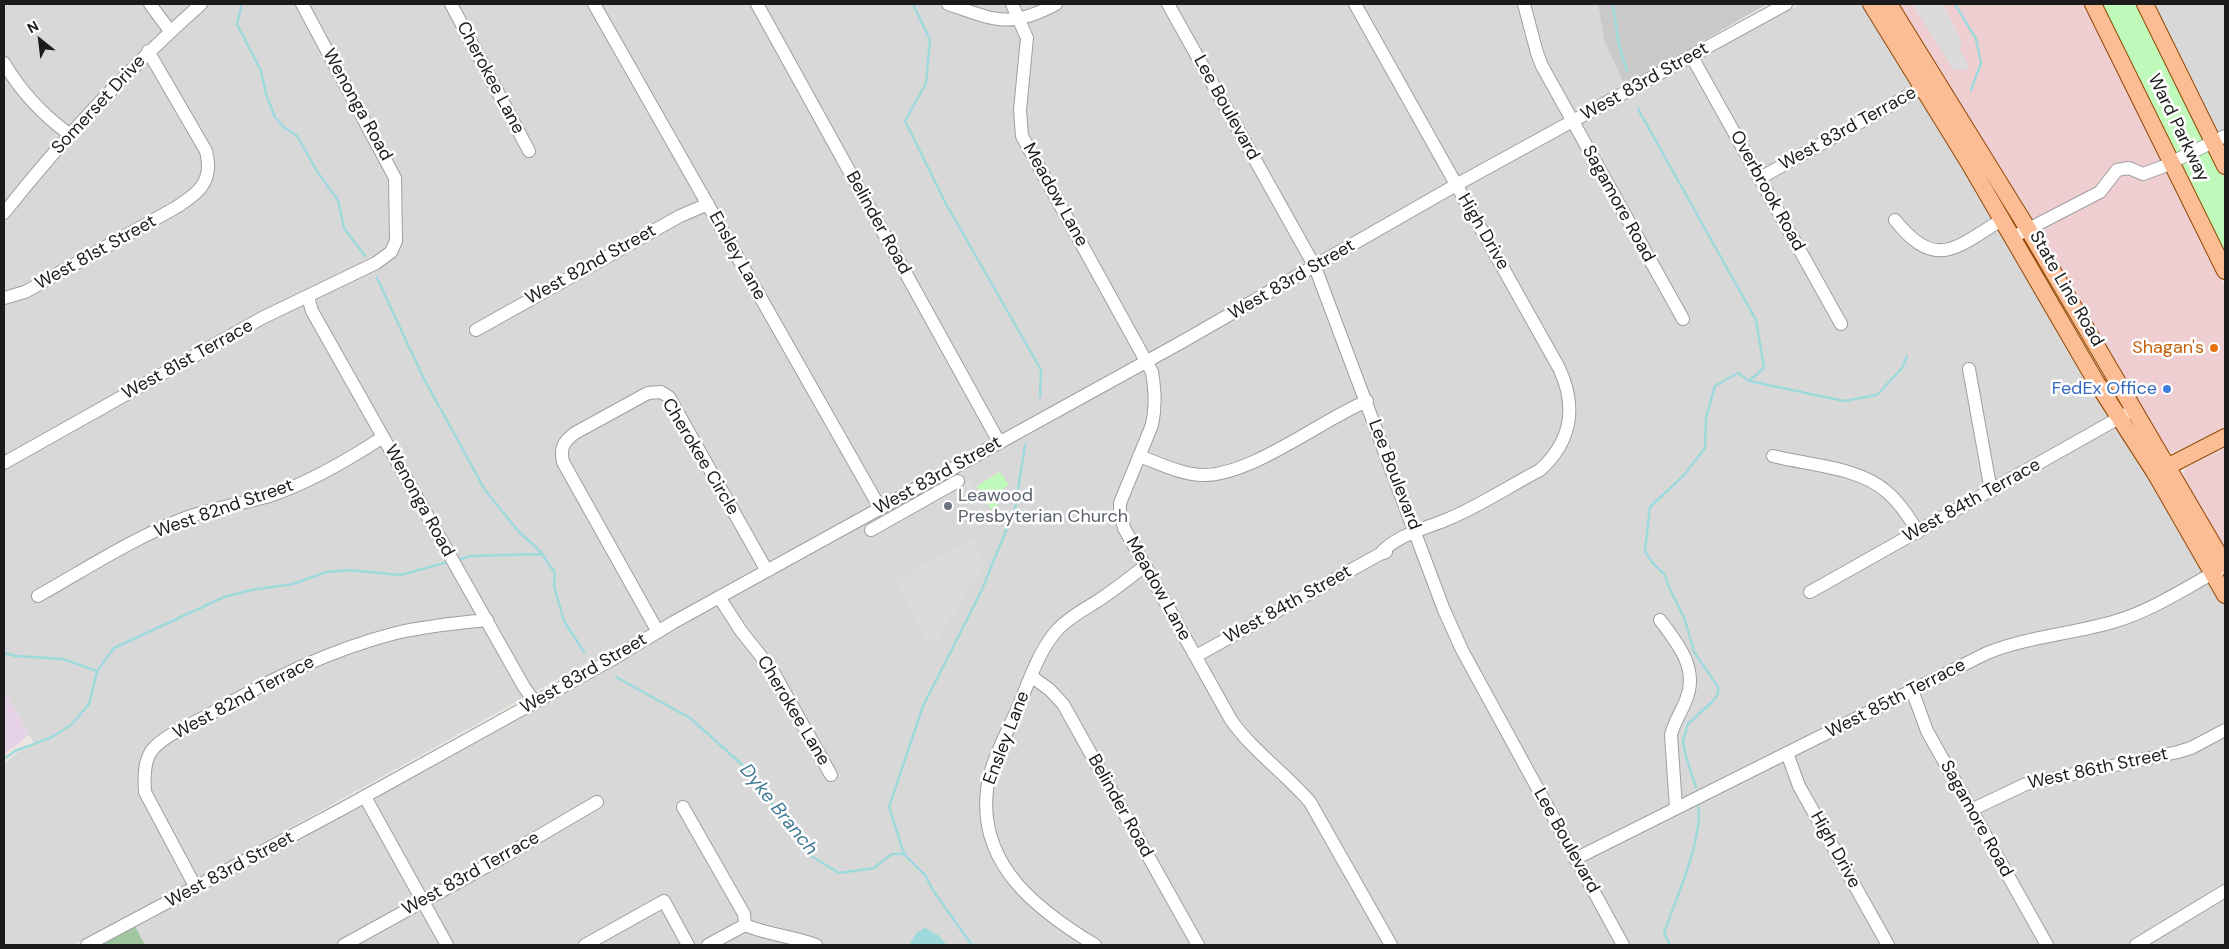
<!DOCTYPE html>
<html>
<head>
<meta charset="utf-8">
<style>
	body { margin:0 }
	#map { position:relative; width:2229px; height:949px; overflow:hidden; background:#ede6e0; font-family:"DM Sans",sans-serif }
	canvas { display:block }
	.frame { position:absolute; inset:0; border:5px solid #1b1b1b; pointer-events:none }
	.north { position:absolute; left:15px; top:15px; width:50px; height:50px; -webkit-text-stroke:4px #fff; paint-order:stroke; rotate:331deg; font-size:14px; font-weight:700; line-height:20px; text-align:center; color:#1b1b1b }
	.north::after { content:''; display:block; margin:auto; width:18px; height:22px; background:#1b1b1b; clip-path:polygon(50% 0,100% 100%,50% 72%,0 100%) }
</style>
</head>
<body>
<div id="map">
<canvas width="2229" height="949"></canvas>
<div class="frame"></div>
<div class="north">N</div>
</div>
<script>
const ctx = document.querySelector('canvas').getContext('2d');
ctx.lineJoin = 'round';
function fillPath(path, color) {
  ctx.fillStyle = color;
  ctx.fill(path, 'evenodd');
}
function trace(path, color, width, dash) {
  ctx.strokeStyle = color;
  ctx.lineWidth = width;
  ctx.lineCap = dash ? 'butt' : 'round';
  ctx.setLineDash(dash || []);
  ctx.stroke(path);
}
function label(font, color, halo, rows, align = 'center') {
  ctx.font = font + ' "DM Sans",sans-serif';
  ctx.lineWidth = 5;
  ctx.setLineDash([]);
  ctx.textBaseline = 'middle';
  ctx.strokeStyle = halo;
  ctx.fillStyle = color;
  for (const [text, x, y, turn = 0] of rows) {
    ctx.save();
    ctx.translate(x, y);
    ctx.rotate((+turn || 0) * Math.PI / 180);
    ctx.textAlign = isNaN(turn) ? turn : align;
    if (halo) ctx.strokeText(text, 0, 0);
    ctx.fillText(text, 0, 0);
    ctx.restore();
  }
}
const residential = new Path2D(`
	M4,4H1598L1604,40L1625,86L1519,145L1525,155L1800,4H1867L1987,199L2148,477L2225,604V945H145L135,926L597,672L590,661L122,921L73,945H4V764L17,753L35,745L4,690Z
	M2149,4H2225V157Z`);
const commercial = new Path2D(`
	M1897,4H2086L2225,287V427L2174,452L2168,453Z
	M2225,448V552L2182,478V474L2186,468Z`);
const industrial = new Path2D(`
	M4,690L29,735L4,754Z`);
const religious = new Path2D(`
	M1598,4H1767L1625,86L1604,40Z`);
const cemetery = new Path2D(`
	M135,926L145,945H100Z`);
const park = new Path2D(`
	M2098,4H2137L2203,135L2204,140L2180,153L2174,152Z
	M2208,151L2212,153L2225,180V257L2181,166L2184,163Z
	M1000,472L1009,485L992,495L998,506L991,509L977,486Z`);
const parking = new Path2D(`
	M1912,4H1943L1963,44L1959,48L1968,65V68L1963,71L1960,68L1954,71Z
	M969,478L987,512L983,519L965,484Z
	M974,539L984,565L936,643L927,640L895,581Z`);
const water = new Path2D(`
	M925,928L938,935L947,945H909L917,932Z`);
const stream = new Path2D(`
	M242,4L237,24L261,71L266,94L275,117L285,128L297,136L318,173L338,200L344,228L365,256
	M913,4L930,40L926,83L905,121L946,204L1041,370L1040,397
	M1613,4L1619,46L1627,71
	M1955,4L1976,39L1981,63L1971,90
	M1638,109L1756,320L1764,368L1749,381L1738,373L1715,386L1706,418L1705,448L1684,475L1650,507L1645,551L1651,561L1665,575L1668,585L1685,620L1694,652L1718,687V694L1713,701L1688,724L1683,741L1686,757L1696,787
	M377,278L423,377L485,490L518,531L542,553
	M1749,381L1844,401L1877,395L1902,368L1907,356
	M458,560L470,556L542,554L555,573L554,586L564,621L584,652
	M4,653L16,656L63,659L97,671
	M616,677L690,718L747,769L808,854L839,873L874,868L892,854H904L925,875L934,892L972,945
	M4,759L15,751L50,738L71,725L89,704L97,671L114,648L224,597L251,590L293,584L326,572L349,570L400,575L448,562
	M904,854L889,807L923,706L980,594L1015,509L1025,445
	M1670,945L1664,933C1675,902 1704,836 1698,806`);
const minor = new Path2D(`
	M150,4L170,31
	M451,4L529,151
	M594,4L880,508
	M757,4L999,442
	M948,4C994,20 1010,29 1056,4
	M1012,4L1027,38L1020,110L1022,136L1152,372C1155,391 1156,406 1152,425L1120,503V513L1124,528L1231,720C1253,751 1285,773 1310,802L1391,945
	M1168,4L1315,267L1444,610L1462,650L1623,945
	M1355,4L1559,368C1577,406 1572,441 1540,470C1511,485 1478,507 1448,519C1425,529 1398,534 1380,554
	M1524,4L1537,53L1542,66L1683,319
	M1692,57L1841,324
	M4,63C20,90 43,115 69,134
	M1760,178L1929,84
	M4,213C65,136 128,69 201,4
	M1895,220C1936,272 1957,247 2003,219
	M2013,237L2100,192L2117,170L2129,168L2143,174L2162,167L2225,136
	M308,297L312,311L524,687L535,702
	M4,298L25,292L175,208C199,193 214,181 206,151L148,51
	M476,330L680,216L708,204
	M1969,369L1991,491
	M1139,456C1159,463 1180,474 1201,475C1250,477 1321,420 1367,401
	M1773,456C1807,465 1860,467 1887,492C1900,503 1909,517 1918,532
	M4,463L262,318L376,263L391,252L396,241L395,178L302,4
	M871,530L958,481
	M1810,592L2126,414
	M38,596C86,569 133,538 185,518C212,508 241,504 269,496C309,483 348,460 383,437
	M719,597L741,631L772,670L831,775
	M1660,620C1678,644 1699,669 1686,700C1681,713 1674,722 1671,735L1676,808
	M658,632L563,462C560,448 563,442 575,433L648,393L661,392L669,397L767,571
	M1196,656L1380,554L1386,552
	M1031,676L1050,690L1063,704L1198,945
	M1912,690L1927,731L2047,945
	M1787,753L1799,786L1888,945
	M365,797L447,945
	M683,807L744,914L745,925
	M1971,810L2026,784L2178,752L2191,748L2225,730
	M1575,859L1987,653C2029,636 2074,634 2116,621C2153,610 2185,588 2219,570
	M196,888L145,792C144,779 144,759 153,749C166,734 195,723 212,713C271,679 330,650 396,633C426,626 456,623 487,620
	M745,925C768,935 793,936 816,945
	M87,945L342,809L611,660L674,622L1180,343L1456,185L1786,4
	M344,945L505,856L597,802
	M585,945L664,901L688,945
	M708,945L745,925
	M1095,945C1039,911 978,866 987,790C990,763 1005,737 1016,712C1028,685 1038,650 1059,628C1070,617 1083,610 1096,602C1113,591 1129,578 1145,566
	M2136,945L2225,891`);
const major = new Path2D(`
	M1871,4L1969,163L2095,380L2155,473L2225,595
	M1889,4L2028,229L2225,565
	M2093,4L2225,271
	M2145,4L2225,166
	M2157,472L2225,437`);
const markers = [
	[2214,348,5,"#e8710a"],
	[2167,389,5,"#3f7fe0"],
	[948,506,5,"#6b7280"]
];
const streetNames = [
	["Cherokee Lane",490,78,62],
	["West 83rd Street",1645,82,-29],
	["Somerset Drive",99,105,-47],
	["Wenonga Road",357,105,61],
	["Lee Boulevard",1226,108,61],
	["Ward Parkway",2178,128,64],
	["West 83rd Terrace",1848,129,-29],
	["Overbrook Road",1767,191,61],
	["Meadow Lane",1055,195,61],
	["Sagamore Road",1618,204,61],
	["Belinder Road",878,223,61],
	["High Drive",1483,232,60],
	["West 81st Street",96,253,-29],
	["Ensley Lane",737,256,61],
	["West 82nd Street",591,265,-29],
	["West 83rd Street",1292,280,-30],
	["State Line Road",2066,289,60],
	["West 81st Terrace",188,360,-29],
	["Cherokee Circle",700,457,59],
	["Lee Boulevard",1394,475,69],
	["West 83rd Street",938,476,-29],
	["Wenonga Road",419,501,61],
	["West 84th Terrace",1972,501,-29],
	["West 82nd Street",224,509,-19],
	["Meadow Lane",1158,589,61],
	["West 84th Street",1288,605,-29],
	["West 83rd Street",584,674,-30],
	["West 82nd Terrace",244,698,-28],
	["West 85th Terrace",1896,699,-27],
	["Cherokee Lane",793,711,59],
	["Ensley Lane",1007,738,-69],
	["West 86th Street",2098,769,-12],
	["Belinder Road",1120,806,61],
	["Sagamore Road",1976,819,61],
	["Lee Boulevard",1566,841,61],
	["High Drive",1835,850,61],
	["West 83rd Street",230,870,-28],
	["West 83rd Terrace",471,874,-29]
];
const foodNames = [
	["Shagan's",2204,348]
];
const shopNames = [
	["FedEx Office",2157,389]
];
const worshipNames = [
	["Leawood",958,496],
	["Presbyterian Church",958,517]
];
const waterNames = [
	["Dyke Branch",778,810,51]
];
fillPath(residential, '#d9d8d8');
fillPath(commercial, '#efced2');
fillPath(industrial, '#e6d1e6');
fillPath(religious, '#c9c9c9');
fillPath(cemetery, '#a1c6a0');
fillPath(park, '#c0faba');
fillPath(parking, '#dbdbdb');
fillPath(water, '#9ed9dc');
trace(stream, '#9ed9dc', 2.5);
trace(minor, '#9f9f9f', 14);
trace(major, '#914700', 18);
trace(minor, '#fff', 12);
trace(major, '#fdbd94', 16);
for (const [x, y, r, color] of markers) {
  const dot = new Path2D();
  dot.arc(x, y, r, 0, 2 * Math.PI);
  ctx.fillStyle = color;
  ctx.fill(dot);
  trace(dot, '#fff', 2);
}
label('18px', '#1b1b1b', '#fff', streetNames);
label('18px', '#c56008', '#fff', foodNames, 'right');
label('18px', '#366cbe', '#fff', shopNames, 'right');
label('18px', '#5b616d', '#fff', worshipNames, 'left');
label('italic 19px', '#3f7994', '#fff', waterNames);
</script>
</body>
</html>
